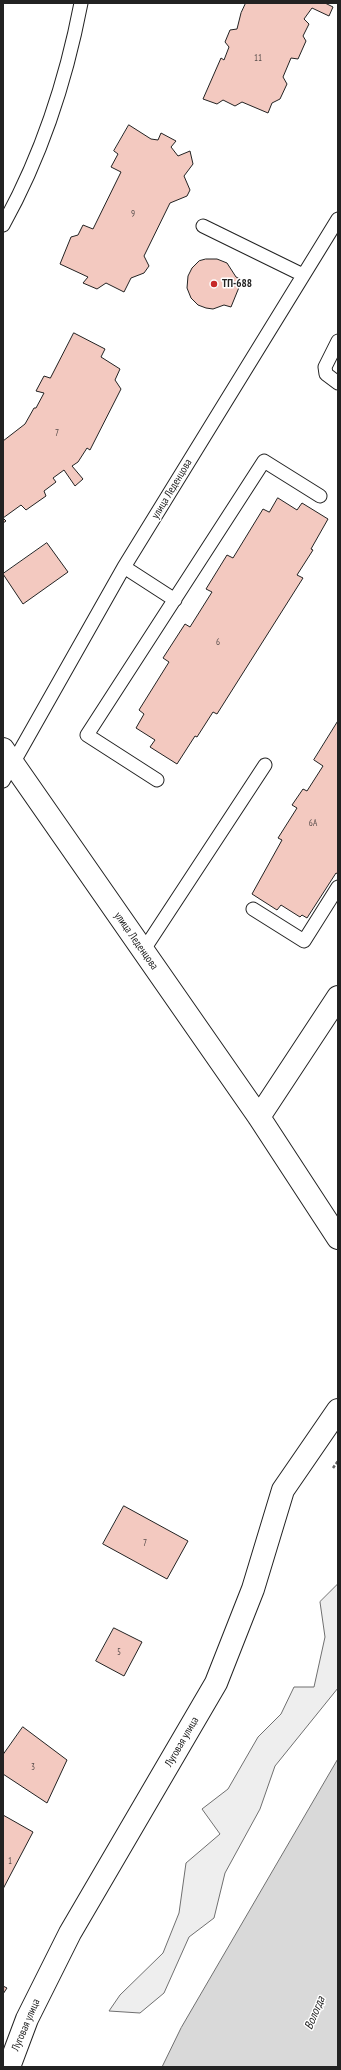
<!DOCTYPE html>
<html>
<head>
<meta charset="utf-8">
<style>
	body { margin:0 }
	#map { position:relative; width:341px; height:2070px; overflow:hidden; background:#fff; font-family:"PT Sans Narrow",sans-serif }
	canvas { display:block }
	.frame { position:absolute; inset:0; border:4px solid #222; pointer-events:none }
</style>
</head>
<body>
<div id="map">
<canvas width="341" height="2070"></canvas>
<div class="frame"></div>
</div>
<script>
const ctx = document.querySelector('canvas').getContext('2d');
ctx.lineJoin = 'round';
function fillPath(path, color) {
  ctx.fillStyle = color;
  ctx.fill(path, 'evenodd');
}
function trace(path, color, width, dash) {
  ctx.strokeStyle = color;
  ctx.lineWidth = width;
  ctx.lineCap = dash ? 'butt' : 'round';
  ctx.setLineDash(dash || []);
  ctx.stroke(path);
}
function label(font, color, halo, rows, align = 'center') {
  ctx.font = font + ' "PT Sans Narrow",sans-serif';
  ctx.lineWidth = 3;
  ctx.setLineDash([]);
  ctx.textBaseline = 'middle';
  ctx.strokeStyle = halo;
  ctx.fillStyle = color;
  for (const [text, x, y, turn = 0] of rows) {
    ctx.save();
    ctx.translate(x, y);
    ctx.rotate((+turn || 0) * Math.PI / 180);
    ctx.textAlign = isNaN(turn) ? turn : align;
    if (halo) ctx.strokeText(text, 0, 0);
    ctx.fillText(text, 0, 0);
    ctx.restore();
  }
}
const green = new Path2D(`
	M338,1584V1688L275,1766L260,1809L225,1873L214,1918L189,1937L164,1993L140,2013L109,2011L120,1995L163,1953L179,1913L186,1863L220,1834L202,1809L228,1789L258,1737L281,1714L294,1687H314L325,1637L320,1602Z`);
const water = new Path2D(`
	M338,1759V2067H162L181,2028Z`);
const building = new Path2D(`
	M246,3H325L333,7L329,16L312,8L304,19L309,24L303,36L306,41L298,59L291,58L283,77L287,84L280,99L272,103L268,113L242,102L235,106L223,100L217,104L203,99L221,58L224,60L229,47L225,42L230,30L237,29L241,13Z
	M129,125L151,139L158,140L161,133L176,141L171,147L178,156L190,151L193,164L184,176L190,190L187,196L170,203L144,256L149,266L144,273L131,278L124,292L106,283L97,289L83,283L88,277L60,264L71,237L78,235L83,225L93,229L121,172L111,167L118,154L114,151Z
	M206,259H217L227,263L236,277L242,280L231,307L224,305L213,309L206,308L198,305L191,298L187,288L188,276L192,268L199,261Z
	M74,333L105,349L101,357L120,369L115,380L121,389L90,450L87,448L78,462L72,466L83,479L75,486L64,470L53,478L56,482L44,491L46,496L26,510L21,505L3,518L6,521L3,523V441L25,424L34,408H36L44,393L36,391L44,376L50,378Z
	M278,498L297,510L302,503L328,519L311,549L313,550L297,575L303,578L217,714L213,712L197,737L195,736L177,764L150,747L155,740L136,728L144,714L139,710L169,662L163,658L185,624L190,627L212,592L206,589L227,555L233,558L263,509L269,512Z
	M47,543L68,572L23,604L3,574Z
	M338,721V874L336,873L307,918L302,915L300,917L281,905L277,910L252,894L282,840L278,838L297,808L292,805L303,789L307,791L323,766L314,760Z
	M124,1506L188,1541L167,1579L103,1544Z
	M114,1628L142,1642L124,1676L96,1661Z
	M23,1727L67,1760L47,1803L3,1774V1755Z
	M3,1815L33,1832L3,1889Z
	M3,1986L7,1988L3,1994Z`);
const path = new Path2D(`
	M333,1468L338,1461`);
const service = new Path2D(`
	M3,225C42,155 66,81 81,3
	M203,226L303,275
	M338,341L325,367L326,374L338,383
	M124,567L175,600
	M157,780L87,735L264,461L320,496
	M3,781L124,567L338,219
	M253,909L304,941L338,887
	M143,951L265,765`);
const minor = new Path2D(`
	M3,749L259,1117L338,1238
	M259,1117L338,997
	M9,2067L27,2019L70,1933L216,1683L253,1589L283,1490L338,1410`);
const markers = [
	[214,284,4,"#c62828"]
];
const numberNames = [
	["11",258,58],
	["9",133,214],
	["7",57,433],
	["6",218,642],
	["6А",313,823],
	["7",145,1543],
	["5",119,1652],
	["3",33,1767],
	["1",10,1861]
];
const poiNames = [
	["ТП-688",222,284]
];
const streetNames = [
	["улица Леденцова",172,489,-59],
	["улица Леденцова",136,941,55],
	["Луговая улица",182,1742,-60],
	["Луговая улица",26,2025,-67]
];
const waterNames = [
	["Вологда",315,2013,-67]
];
fillPath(green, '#eee');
trace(green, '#6f6f6f', 1);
fillPath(water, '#d9d9d9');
trace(water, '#6f6f6f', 1);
fillPath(building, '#f3c9c0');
trace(building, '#222', 1);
trace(service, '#222', 15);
trace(minor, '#222', 24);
trace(path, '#646464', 2.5, [3, 2]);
trace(service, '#fff', 13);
trace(minor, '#fff', 22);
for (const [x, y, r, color] of markers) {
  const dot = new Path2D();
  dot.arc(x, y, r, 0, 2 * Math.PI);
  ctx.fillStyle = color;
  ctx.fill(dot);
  trace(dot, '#fff', 1.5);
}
label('9px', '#564c4a', null, numberNames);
label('bold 11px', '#222', '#fff', poiNames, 'left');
label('11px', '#222', '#fff', streetNames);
label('italic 12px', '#222', '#fff', waterNames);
</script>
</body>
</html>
